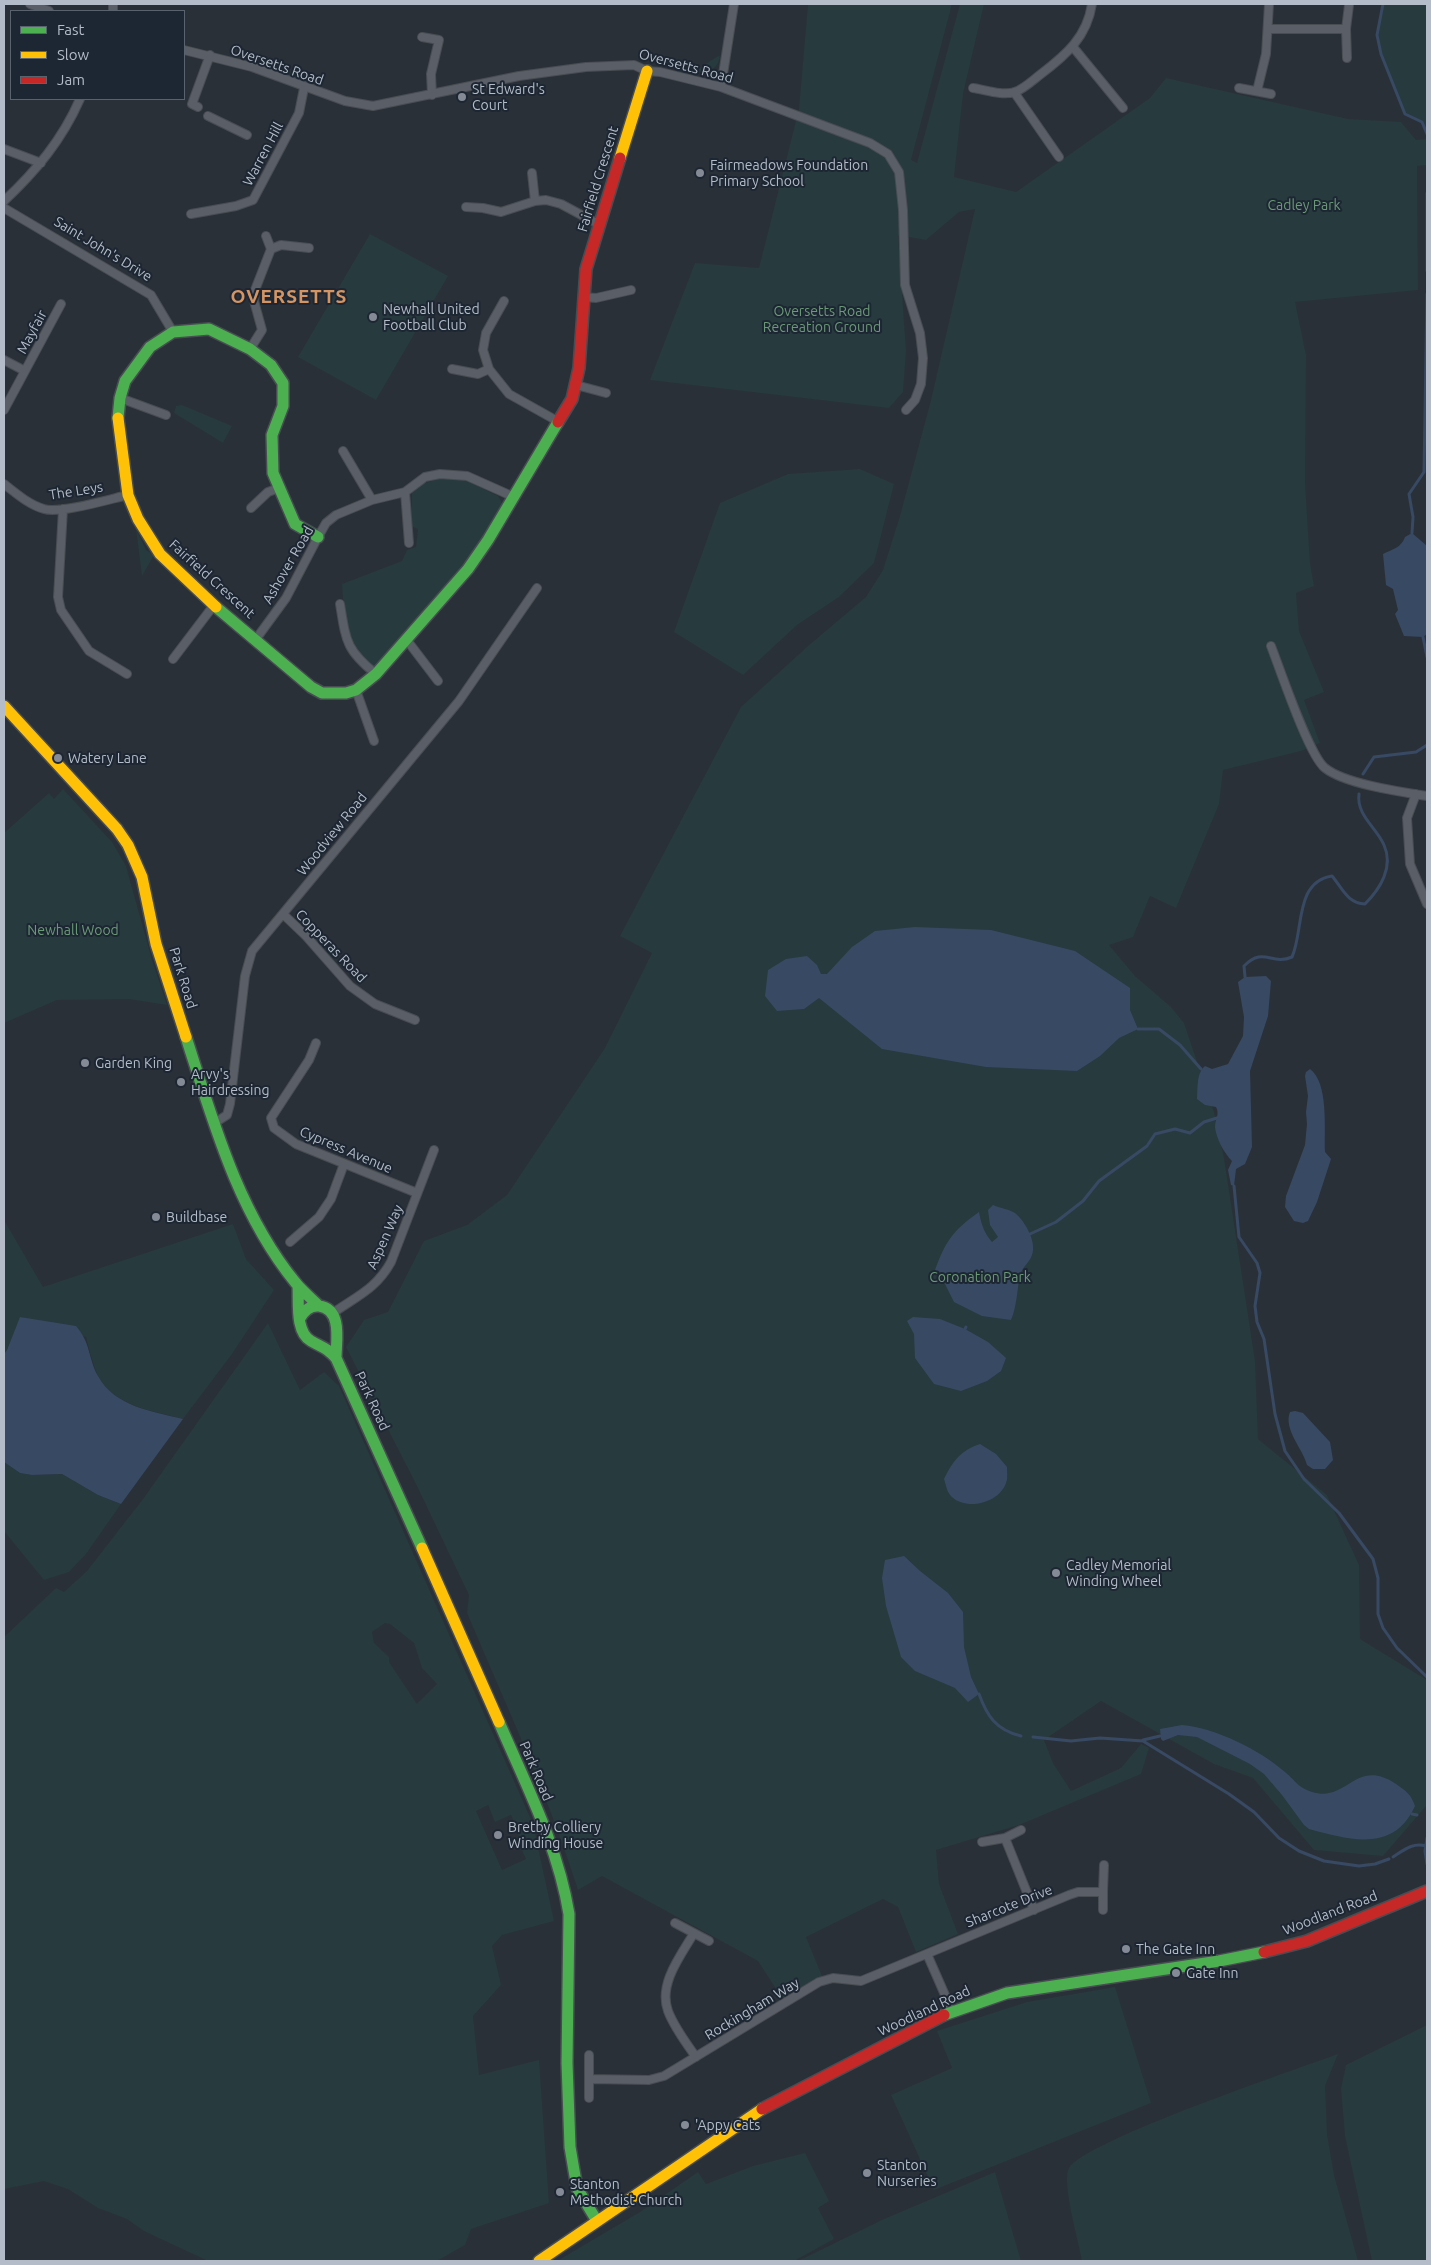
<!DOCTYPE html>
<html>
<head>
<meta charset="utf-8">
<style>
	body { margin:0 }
	#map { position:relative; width:1431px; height:2265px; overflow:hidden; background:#2a3038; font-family:Ubuntu,sans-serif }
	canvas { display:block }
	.frame { position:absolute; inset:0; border:5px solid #b4bcc9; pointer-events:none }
	.legend { position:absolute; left:10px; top:10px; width:175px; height:90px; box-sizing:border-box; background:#1d2633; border:1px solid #59626f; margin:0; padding:6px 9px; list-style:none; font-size:15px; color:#b4bcc9 }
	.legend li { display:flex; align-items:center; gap:10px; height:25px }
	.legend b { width:25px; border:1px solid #59626f }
</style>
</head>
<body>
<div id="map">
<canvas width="1431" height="2265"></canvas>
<div class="frame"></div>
<ul class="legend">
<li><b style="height:6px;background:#4caf50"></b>Fast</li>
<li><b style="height:6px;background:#ffc107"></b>Slow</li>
<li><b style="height:6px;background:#c62828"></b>Jam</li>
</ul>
</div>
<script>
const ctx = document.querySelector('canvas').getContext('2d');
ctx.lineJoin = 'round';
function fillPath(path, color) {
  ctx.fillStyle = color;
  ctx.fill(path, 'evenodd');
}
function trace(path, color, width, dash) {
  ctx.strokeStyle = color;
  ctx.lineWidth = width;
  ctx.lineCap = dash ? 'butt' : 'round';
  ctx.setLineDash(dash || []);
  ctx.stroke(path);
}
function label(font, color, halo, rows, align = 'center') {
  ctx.font = font + ' Ubuntu,sans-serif';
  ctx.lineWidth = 4;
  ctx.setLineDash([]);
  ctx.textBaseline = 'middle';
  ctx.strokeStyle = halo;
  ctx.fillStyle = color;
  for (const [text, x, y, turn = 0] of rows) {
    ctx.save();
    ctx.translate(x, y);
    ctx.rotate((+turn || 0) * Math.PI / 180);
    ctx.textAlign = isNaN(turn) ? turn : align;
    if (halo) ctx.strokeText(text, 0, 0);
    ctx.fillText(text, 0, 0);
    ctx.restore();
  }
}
const green = new Path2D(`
	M808,4H952L911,160L917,163L960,4H984L963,94L954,177L1016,192L1150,98L1166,78L1348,119L1401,122L1416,140L1427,139V165L1417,166L1418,290L1295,302L1306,355L1305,483L1310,563L1314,586L1296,593L1299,631L1324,692L1304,700L1320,743L1301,751L1223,770L1219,804L1176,908L1150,896L1133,937L1109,945L1135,976L1171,1007L1184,1023L1214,1112L1224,1158L1255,1361L1258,1439L1327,1495L1359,1565L1360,1639L1427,1680V1805L1383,1856L1314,1850L1253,1778L1214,1764L1101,1701L1044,1740L1053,1763L1071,1791L1121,1768L1141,1744L1149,1748L1141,1774L1019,1825L936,1850L939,1884L958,1934L916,1952L898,1907L883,1899L806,1937L822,1976L782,1998L758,1961L602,1876L578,1890C548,1795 506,1705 467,1613L469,1595L417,1486L346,1347L364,1320L388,1312L424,1241L467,1225L507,1195L605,1048L652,953L620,936L741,707L808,646L866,597L883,570L900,516L931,400L975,209L959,212L926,240L898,235L906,351L903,392L889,408L650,380L695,263L759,268L799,109Z
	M1383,4H1427V134L1422,122L1405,114L1381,54L1377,35Z
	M720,55C719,69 708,75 694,71Z
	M370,234L448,276L376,400L298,357Z
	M182,405L232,426L223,443L174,413L176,406Z
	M860,469L894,484L874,563L839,597L797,625L743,675L674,632L720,503L788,474Z
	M448,476L465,480L498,496L503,505L470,559L373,669C344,642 345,622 342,584L402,561L407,550L416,547L418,529L411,526L412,492L422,484Z
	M136,529L146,550L154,555L142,576Z
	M63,789L112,842L126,866L152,960L167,1005L129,999L57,1000L4,1023V833L49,793L54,799Z
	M4,1220L43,1287L233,1224L246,1259L274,1290L232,1354L183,1419C153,1411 112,1406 97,1374C92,1362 89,1349 86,1337L21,1317L7,1350L4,1354Z
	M268,1323L300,1390L324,1372L339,1386L533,1824L554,1921L502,1935L492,1946L501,1985L473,2016L479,2075L539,2060L549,2203L471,2229L465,2245L437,2261H208L144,2231L127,2219L98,2208L68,2189L44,2181L4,2189V1637L56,1588L64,1592L87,1571L143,1499ZM385,1623L390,1624L414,1643L422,1668L437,1684L417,1704L389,1662V1657L374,1643L372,1632ZM488,1805L495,1822L511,1815L520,1835L516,1837L526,1859L502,1870L476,1811Z
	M4,1462L20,1473L32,1475L62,1474L98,1495L121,1504L86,1554L69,1572L44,1580L4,1531Z
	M1115,1987L1151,2103L934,2190L891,2095L952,2068L937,2031L1027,2002Z
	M1427,2025V2261H1372L1345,2136L1341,2089L1346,2065Z
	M1338,2054L1325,2086L1327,2134L1334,2175L1358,2261H1082C1079,2243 1061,2182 1069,2168C1084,2141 1297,2069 1338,2054Z
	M805,2153L829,2201L818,2208L834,2239L794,2261H557L640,2212L698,2172L706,2184L753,2166Z
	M995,2172L1021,2261H798L884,2219Z`);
const water = new Path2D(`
	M1412,533L1427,546V634L1423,637L1404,636L1395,614L1398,610L1393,589L1386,585L1383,554C1393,549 1401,548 1405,537Z
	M915,927L991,930L1075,951L1130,988V1010L1138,1029L1119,1038L1100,1056L1077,1071L986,1067L882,1049L819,998L804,1009L777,1011L765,996L768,970L786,959L807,956L817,965L821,974H827L852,947L875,931Z
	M1266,976L1271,981L1268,1016L1250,1071L1252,1147L1245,1164L1236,1169L1234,1186L1231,1185L1228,1170L1232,1161C1224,1153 1216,1138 1215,1127C1215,1120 1220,1114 1216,1107L1205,1105L1197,1099C1198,1089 1196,1073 1205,1066L1212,1069L1228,1064L1243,1036L1244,1017L1238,982L1245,977Z
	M1310,1069C1329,1083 1324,1130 1325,1152L1331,1159L1317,1202L1308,1221L1303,1223L1294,1221L1285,1207L1286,1196L1305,1145L1307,1124L1306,1112L1308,1096L1305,1076L1306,1072Z
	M993,1205C999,1208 1009,1209 1015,1213C1025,1221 1037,1242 1032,1255C1030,1262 1023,1266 1020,1275C1017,1290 1017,1306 1011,1320L982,1316L954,1302L945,1284L934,1273C945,1242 952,1231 979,1212C981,1223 984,1233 992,1242L998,1237L990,1225L988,1210Z
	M20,1317L76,1326C91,1343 88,1358 98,1376C115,1407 152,1411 183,1419L121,1504L98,1495L62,1474L32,1475L20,1473L4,1462V1354L7,1350Z
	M913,1317L940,1319L965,1329L988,1342L1006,1358L1001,1371L987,1381L961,1391L934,1384L915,1358L914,1334L907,1321Z
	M1295,1411L1303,1413L1330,1442L1333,1460L1325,1469H1313L1307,1465C1303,1449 1283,1429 1290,1412Z
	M980,1444L996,1454L1007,1467C1007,1472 1008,1479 1006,1483C999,1503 967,1511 952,1497C947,1493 946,1485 944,1479C953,1461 961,1450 980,1444Z
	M904,1556L920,1571L948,1593L963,1612L964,1647L971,1677L979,1694L968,1702L955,1688L915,1671L901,1657L886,1606L882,1578L885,1560Z
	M1182,1725C1216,1728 1260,1750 1285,1772C1296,1781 1297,1787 1312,1792C1348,1803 1355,1757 1396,1784C1406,1791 1411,1794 1415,1806C1394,1853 1350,1840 1309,1829L1304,1825L1282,1795L1264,1774L1250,1764L1197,1737L1178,1735L1163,1741L1161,1739L1160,1729Z`);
const stream = new Path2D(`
	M1383,4L1377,35L1381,54L1405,114L1422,122L1427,134
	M1427,193V271
	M1412,533L1413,517L1409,494L1424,472L1427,294
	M1423,637L1427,657
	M1363,774L1374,757L1416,752L1427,745
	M1245,977L1244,966C1264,946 1271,966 1292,957C1304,931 1294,882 1332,876C1343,889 1347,903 1365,904C1380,889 1394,867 1384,845C1377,828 1356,815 1359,794
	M1138,1029H1159L1180,1045L1201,1069
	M1234,1186L1239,1237L1257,1263L1260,1273L1255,1306L1257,1322L1264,1339L1275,1414L1285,1451L1304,1479L1339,1513L1373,1559L1378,1578V1614L1383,1628L1397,1648L1427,1677
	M1030,1234L1056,1222L1083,1201L1099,1181L1147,1146L1155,1134L1175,1129L1190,1133L1204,1122L1217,1118
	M965,1329L966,1327
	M979,1694C987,1716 996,1730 1021,1736
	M1033,1737L1071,1741L1100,1738L1143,1741L1229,1794L1254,1812L1279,1838L1299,1851L1324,1861L1359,1866L1375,1864L1389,1859
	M1143,1740L1160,1736
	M1412,1814L1417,1815
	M1427,1838L1425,1851L1427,1864
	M1393,1857C1404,1850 1413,1842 1426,1846`);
const street = new Path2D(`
	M30,4L49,11
	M113,11V4
	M1268,29H1346
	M422,37L439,40L431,74L432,95
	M1073,47L1123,108
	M184,50L252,67L345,101L373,106L519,76L586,67L634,65L647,71L660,72L721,87L870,143L888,154L899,172L903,210L905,285L920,333L923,358L921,384L915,400L906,410
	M1347,58L1346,29L1349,5
	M721,87L734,4
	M973,88C986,90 1002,96 1015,92C1025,88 1033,80 1041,74C1066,55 1087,37 1092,4
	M1239,88L1271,94
	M1257,91L1266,54L1269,4
	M1014,92L1059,157
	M198,107L192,104L210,55
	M208,116L247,135
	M4,149L41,163
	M532,173L535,201
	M4,201C36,171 62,140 80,99
	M466,207L483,208L501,212L535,201L546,200L561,204L600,225
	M4,208L151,295L173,332
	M191,214L236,206L253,200L299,113L304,88
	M266,236L271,249
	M583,297L596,298L631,290
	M504,301L486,333L483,350L489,369L509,394L559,422
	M250,349L262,330L254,301L255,290L271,249L281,245L309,248
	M4,360L25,371
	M452,369L478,374L489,369
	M576,385L606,393
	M120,398L166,415
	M4,410L61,304
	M343,451L372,500
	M4,484C16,493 29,505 44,509C60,514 110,499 128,495
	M405,492L409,543
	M251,508L268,492L279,488
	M63,509L58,597L61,610L89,651L127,674
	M340,604C346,641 346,650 376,674
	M256,639L286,598L318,537L326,523L336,515L372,500L405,492L425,477L440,474L467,476L514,497
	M406,639L438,681
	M1271,646C1280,669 1309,756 1325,768C1345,784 1401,792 1427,796
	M173,659L214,605
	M356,690L374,741
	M1416,794L1407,818L1410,864L1427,904
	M284,915L306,936L350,986L375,1004L415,1020
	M316,1043L309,1060L271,1118L274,1128L296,1144L417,1193
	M216,1122L227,1115L230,1104L245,976L252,951L459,701L537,588
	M290,1242L319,1217L331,1199L344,1164
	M333,1313C357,1296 376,1289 391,1262L434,1150
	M1005,1838L1034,1910
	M982,1842L1005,1838L1021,1830
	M1103,1892L1104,1865
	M675,1923L709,1941
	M694,1933C681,1955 658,1984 668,2011C674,2027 686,2043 696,2057
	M927,1954L952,2011
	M589,2055V2079L649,2080L664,2076L819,1982L833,1978L861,1981L1069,1895L1078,1892H1103V1910
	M589,2098V2079`);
const fast = new Path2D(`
	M118,418L120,398L125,381L150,347L173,332L209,329L250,349L271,365L283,383V406L272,435L273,473L295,524L318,537
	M216,607L311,687L322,693H346L356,690L376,674L468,569L488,540L558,422
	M186,1037C213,1121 238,1212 295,1282C302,1291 311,1298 319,1306
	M298,1286C299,1302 295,1332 311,1341C323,1348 326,1347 336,1358L422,1548
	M300,1318C304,1311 310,1305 319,1306C343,1309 336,1342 336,1358
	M499,1722C526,1785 558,1846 569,1914L567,2063L570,2147L577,2188L597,2221
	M944,2015L1007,1993L1219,1961L1264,1952`);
const slow = new Path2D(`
	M620,158L647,71
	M118,418L128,495L138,519L160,554L216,607
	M4,706L117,829L128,845L142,877L156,944L186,1037
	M422,1548L499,1722
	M539,2261L762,2109`);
const jam = new Path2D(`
	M558,422L572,399L579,368L586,269L620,158
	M1264,1952L1307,1941L1427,1891
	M762,2109L944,2015`);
const markers = [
	[462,97,5,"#848b96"],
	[700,173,5,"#848b96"],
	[373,317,5,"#848b96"],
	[58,758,5,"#848b96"],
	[85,1063,5,"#848b96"],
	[181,1082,5,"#848b96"],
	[156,1217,5,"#848b96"],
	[1056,1573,5,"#848b96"],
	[498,1835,5,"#848b96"],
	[1126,1949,5,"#848b96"],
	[1176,1973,5,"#848b96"],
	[685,2125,5,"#848b96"],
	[867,2173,5,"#848b96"],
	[560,2192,5,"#848b96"]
];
const streetNames = [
	["Oversetts Road",277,65,19],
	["Oversetts Road",686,66,15],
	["Warren Hill",263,154,-62],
	["Fairfield Crescent",598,179,-73],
	["Saint John's Drive",103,249,31],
	["Mayfair",32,332,-62],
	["The Leys",76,491,-9],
	["Ashover Road",288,565,-60],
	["Fairfield Crescent",212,579,42],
	["Woodview Road",332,834,-51],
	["Copperas Road",331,946,46],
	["Park Road",183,978,73],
	["Cypress Avenue",346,1150,23],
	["Aspen Way",385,1237,-66],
	["Park Road",372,1401,65],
	["Park Road",536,1771,67],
	["Sharcote Drive",1009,1906,-22],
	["Woodland Road",1330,1913,-21],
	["Rockingham Way",752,2009,-31],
	["Woodland Road",924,2011,-25]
];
const poiNames = [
	["St Edward's",472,89],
	["Court",472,105],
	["Fairmeadows Foundation",710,165],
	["Primary School",710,181],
	["Newhall United",383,309],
	["Football Club",383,325],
	["Watery Lane",68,758],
	["Garden King",95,1063],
	["Arvy's",191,1074],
	["Hairdressing",191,1090],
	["Buildbase",166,1217],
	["Cadley Memorial",1066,1565],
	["Winding Wheel",1066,1581],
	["Bretby Colliery",508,1827],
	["Winding House",508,1843],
	["The Gate Inn",1136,1949],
	["Gate Inn",1186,1973],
	["'Appy Cats",695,2125],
	["Stanton",877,2165],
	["Nurseries",877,2181],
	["Stanton",570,2184],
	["Methodist Church",570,2200]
];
const parkNames = [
	["Cadley Park",1304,205],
	["Oversetts Road",822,311],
	["Recreation Ground",822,327],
	["Newhall Wood",73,930],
	["Coronation Park",980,1277]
];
const districtNames = [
	["OVERSETTS",289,297]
];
fillPath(green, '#273a3e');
fillPath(water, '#384963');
trace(stream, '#384963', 3);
trace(street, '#484c53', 10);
trace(fast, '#484c53', 14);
trace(slow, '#484c53', 14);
trace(jam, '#484c53', 14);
trace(street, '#5a5e66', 8);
trace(fast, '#4caf50', 11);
trace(slow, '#ffc107', 11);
trace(jam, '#c62828', 11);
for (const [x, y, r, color] of markers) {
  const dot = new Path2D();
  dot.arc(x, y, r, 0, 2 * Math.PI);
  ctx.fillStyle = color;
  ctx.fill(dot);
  trace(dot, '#1d2633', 2);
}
label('14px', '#b4bcc9', '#1d2633', streetNames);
label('14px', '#b4bcc9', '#1d2633', poiNames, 'left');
label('14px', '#6b9a76', '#1d2633', parkNames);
ctx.letterSpacing = '1px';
label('bold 19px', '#d59563', '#1d2633', districtNames);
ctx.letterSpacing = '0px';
</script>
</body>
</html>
